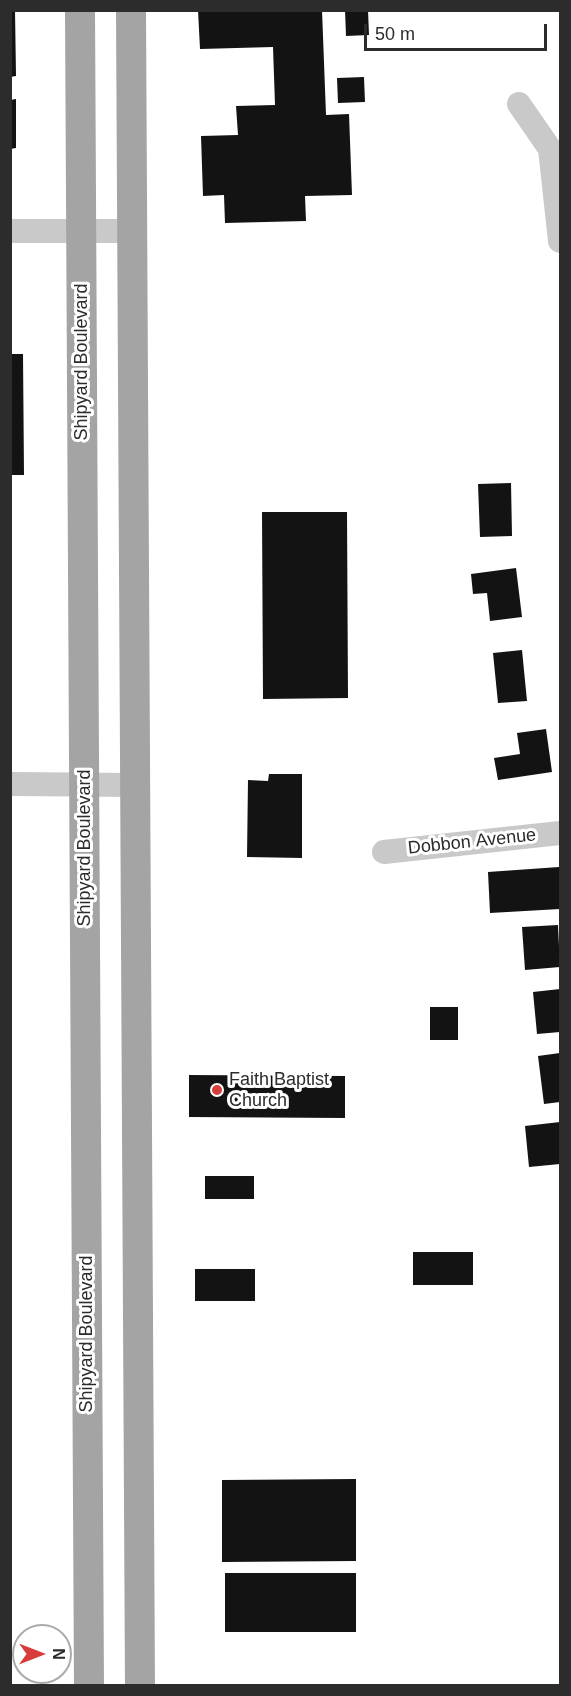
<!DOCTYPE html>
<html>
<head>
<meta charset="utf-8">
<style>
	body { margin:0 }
	#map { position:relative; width:571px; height:1696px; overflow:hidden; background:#fff; font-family:Arial,sans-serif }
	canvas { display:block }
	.frame { position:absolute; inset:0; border:12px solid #2c2c2c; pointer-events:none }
	.north { position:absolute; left:12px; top:1624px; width:60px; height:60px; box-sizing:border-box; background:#fff; border:2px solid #ababab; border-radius:50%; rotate:90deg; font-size:16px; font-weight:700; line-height:24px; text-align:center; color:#2c2c2c }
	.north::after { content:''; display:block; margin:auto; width:21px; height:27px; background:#d63d3b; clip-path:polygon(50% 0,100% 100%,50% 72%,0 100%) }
	.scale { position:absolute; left:364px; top:24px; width:183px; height:27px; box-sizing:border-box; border:3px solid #2c2c2c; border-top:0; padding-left:8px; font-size:18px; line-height:21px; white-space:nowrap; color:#2c2c2c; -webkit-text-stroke:4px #fff; paint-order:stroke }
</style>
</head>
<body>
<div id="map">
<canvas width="571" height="1696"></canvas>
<div class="frame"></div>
<div class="north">N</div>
<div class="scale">50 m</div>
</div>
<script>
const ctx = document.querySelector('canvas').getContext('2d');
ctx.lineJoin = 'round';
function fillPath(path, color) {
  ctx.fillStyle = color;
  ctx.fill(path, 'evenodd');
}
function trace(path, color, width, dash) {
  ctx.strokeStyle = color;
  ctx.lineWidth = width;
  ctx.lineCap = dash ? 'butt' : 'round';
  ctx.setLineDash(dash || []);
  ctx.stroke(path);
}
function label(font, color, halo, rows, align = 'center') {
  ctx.font = font + ' Arial,sans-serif';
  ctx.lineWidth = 6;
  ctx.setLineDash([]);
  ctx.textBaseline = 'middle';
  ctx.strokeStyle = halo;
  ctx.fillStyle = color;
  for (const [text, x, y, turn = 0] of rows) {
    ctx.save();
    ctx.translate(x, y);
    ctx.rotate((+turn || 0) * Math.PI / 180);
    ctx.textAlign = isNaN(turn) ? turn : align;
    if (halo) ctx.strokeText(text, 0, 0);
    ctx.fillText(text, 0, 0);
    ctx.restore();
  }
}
const building = new Path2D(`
	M10,10H15L16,76L10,77Z
	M198,10H322L326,115L349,114L352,195L305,196L306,221L225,223L224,195L203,196L201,136L238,135L236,106L275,105L273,47L200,49Z
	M345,10H368L369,35L346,36Z
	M364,77L365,102L338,103L337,78Z
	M16,99V148L10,149V100Z
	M10,354H23L24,475H10Z
	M511,483L512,536L480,537L478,484Z
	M262,512H347L348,698L263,699Z
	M516,568L522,617L490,621L487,593L473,594L471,574Z
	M522,650L527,701L498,703L493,653Z
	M546,729L552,772L498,780L494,758L520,754L517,733Z
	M269,774H302V858L247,857L248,780L268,781Z
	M559,867L560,909L490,913L488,872Z
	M558,925L560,967L525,970L522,927Z
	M560,989V1032L537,1034L533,992Z
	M430,1007H458V1040H430Z
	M560,1053V1102L544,1104L538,1056Z
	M189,1075L345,1076V1118L189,1117Z
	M560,1122V1164L529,1167L525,1126Z
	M205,1176H254V1199H205Z
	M413,1252H473V1285H413Z
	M195,1269H255V1301H195Z
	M356,1479V1561L222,1562V1480Z
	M225,1573H356V1632H225Z`);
const minor = new Path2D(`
	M519,104L550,149L560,241
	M10,231H132
	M10,784L135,785
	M384,852L560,833`);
const major = new Path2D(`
	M80,10L89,1686
	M131,10L140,1686`);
const markers = [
	[217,1090,6,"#d63d3b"]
];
const streetNames = [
	["Shipyard Boulevard",82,362,-90],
	["Dobbon Avenue",472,842,-6],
	["Shipyard Boulevard",85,848,-90],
	["Shipyard Boulevard",87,1334,-90]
];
const poiNames = [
	["Faith Baptist",229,1080],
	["Church",229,1101]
];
fillPath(building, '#131313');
trace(minor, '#c9c9c9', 24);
trace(major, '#a4a4a4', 30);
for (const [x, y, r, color] of markers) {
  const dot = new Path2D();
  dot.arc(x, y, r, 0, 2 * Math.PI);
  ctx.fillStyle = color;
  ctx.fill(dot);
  trace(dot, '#fff', 2);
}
label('18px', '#2c2c2c', '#fff', streetNames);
label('18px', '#2c2c2c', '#fff', poiNames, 'left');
</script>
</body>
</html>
